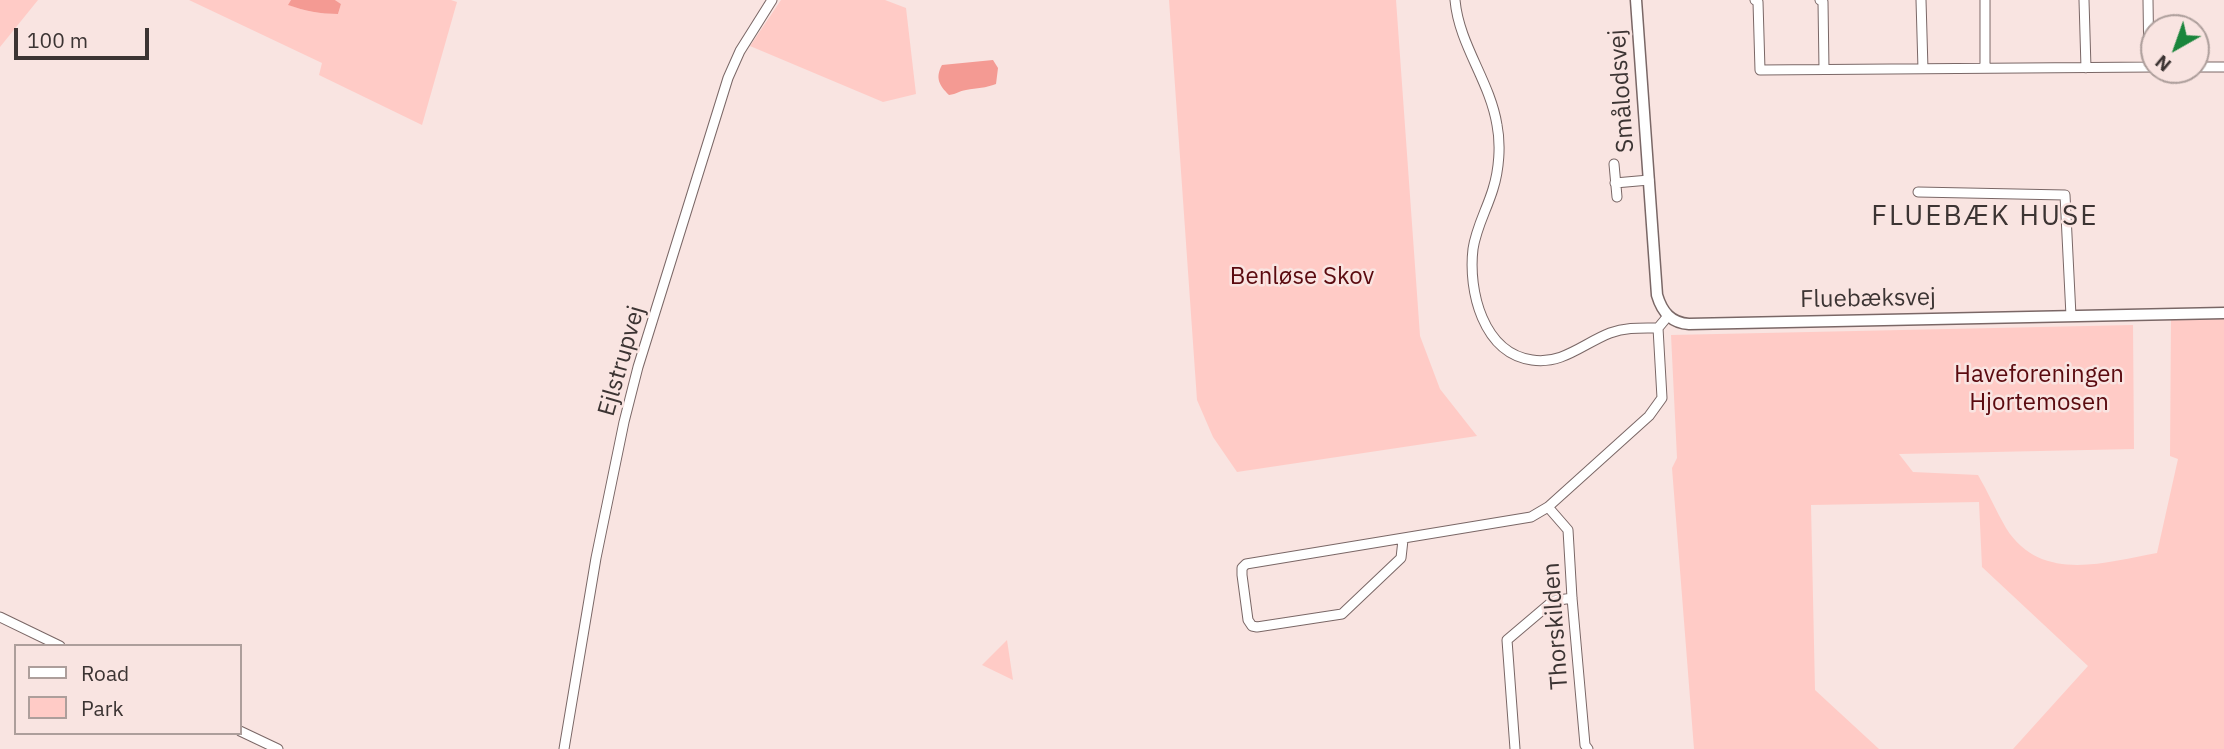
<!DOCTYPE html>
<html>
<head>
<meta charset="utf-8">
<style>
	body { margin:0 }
	#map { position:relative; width:2224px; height:749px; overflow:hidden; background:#f9e4e1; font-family:"IBM Plex Sans",sans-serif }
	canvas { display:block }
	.legend { position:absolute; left:14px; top:644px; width:228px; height:91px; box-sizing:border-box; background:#f9e4e1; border:2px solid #ad9e9b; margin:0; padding:9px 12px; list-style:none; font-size:21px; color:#3c3433 }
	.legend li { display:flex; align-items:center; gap:14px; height:35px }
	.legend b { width:35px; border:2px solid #ad9e9b }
	.north { position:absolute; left:2140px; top:14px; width:70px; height:70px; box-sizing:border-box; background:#f9e4e1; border:2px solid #ad9e9b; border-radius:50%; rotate:220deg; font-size:19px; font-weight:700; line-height:28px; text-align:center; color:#3c3433 }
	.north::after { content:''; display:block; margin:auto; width:24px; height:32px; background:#1b853c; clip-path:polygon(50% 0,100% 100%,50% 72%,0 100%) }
	.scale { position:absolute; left:14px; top:28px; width:135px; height:32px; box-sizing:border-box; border:4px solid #3c3433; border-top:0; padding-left:9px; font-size:21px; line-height:24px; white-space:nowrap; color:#3c3433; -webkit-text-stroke:5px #f9e4e1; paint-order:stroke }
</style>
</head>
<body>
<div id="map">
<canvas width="2224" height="749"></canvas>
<ul class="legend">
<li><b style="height:9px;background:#fff"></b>Road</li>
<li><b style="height:19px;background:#ffcbc6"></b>Park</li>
</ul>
<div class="north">N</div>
<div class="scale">100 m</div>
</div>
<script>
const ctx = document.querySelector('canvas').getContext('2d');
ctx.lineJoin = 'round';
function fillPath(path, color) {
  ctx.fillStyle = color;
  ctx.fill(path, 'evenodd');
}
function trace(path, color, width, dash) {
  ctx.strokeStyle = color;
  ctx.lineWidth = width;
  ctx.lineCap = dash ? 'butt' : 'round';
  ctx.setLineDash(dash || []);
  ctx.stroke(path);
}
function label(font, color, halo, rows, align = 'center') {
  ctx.font = font + ' "IBM Plex Sans",sans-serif';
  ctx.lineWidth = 5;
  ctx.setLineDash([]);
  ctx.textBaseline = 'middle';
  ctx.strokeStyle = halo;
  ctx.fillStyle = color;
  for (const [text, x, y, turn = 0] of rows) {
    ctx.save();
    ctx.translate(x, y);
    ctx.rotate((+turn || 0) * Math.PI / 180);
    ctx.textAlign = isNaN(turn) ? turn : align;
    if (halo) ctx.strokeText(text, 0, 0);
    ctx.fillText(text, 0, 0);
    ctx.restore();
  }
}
const green = new Path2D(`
	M0,0H38L0,47Z
	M189,0H291L289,5C305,11 320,14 338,14L341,4L335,0H451L457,2L422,125L319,75L322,63Z
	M781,0H885L906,8L916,94L883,102L750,46Z
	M1169,0H1396L1420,336L1440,389L1477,436L1237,472L1213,437L1197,400Z
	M2224,318V749H2013L2088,666L1982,567L1979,502L1811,505L1815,690L1879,749H1694L1672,468L1677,458L1671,335L2133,325L2134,449L1899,454L1913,472L1978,475C1988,492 1996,511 2006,528C2041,584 2106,562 2157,553L2178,459L2170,456L2171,319Z
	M1007,640L1013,680L982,665Z`);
const water = new Path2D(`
	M291,0H335L341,4L338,14C320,14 305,11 288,5Z
	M993,60L998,68L996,84C986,88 977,88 966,90C959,91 957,94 949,95C939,85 935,78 942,65Z`);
const minor = new Path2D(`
	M1455,0C1459,45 1490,81 1497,125C1501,145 1499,170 1493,189C1487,209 1476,228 1473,249C1468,291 1483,353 1532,360C1562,365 1584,343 1610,333C1626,327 1641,328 1658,328L1668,316
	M1755,0L1758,2L1760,70L2154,67
	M1820,0L1823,2L1824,69
	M1921,0L1923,69
	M2084,0L2086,68
	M2148,0L2149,67
	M2196,67H2224
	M1985,68V0
	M1614,164L1617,197
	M1615,183L1649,180
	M1918,192L2065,195L2071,316
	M1548,507L1568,530L1572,598L1585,745L1588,749
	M1403,540L1401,558L1342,614L1257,627L1252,626L1248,620L1242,575V568L1246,564L1531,517L1548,507L1649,416L1662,398L1658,328
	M0,617L60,646
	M240,731L278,749
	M564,749L596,558L624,422L638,367L728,78L740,51L772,0
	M1515,749L1507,640L1553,601L1572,598`);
const tertiary = new Path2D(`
	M1636,0L1657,295C1662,312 1671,323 1689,324L2224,313`);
const streetNames = [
	["Smålodsvej",1622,91,-94],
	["Fluebæksvej",1868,299,-1],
	["Ejlstrupvej",622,361,-74],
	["Thorskilden",1556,626,-94]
];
const parkNames = [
	["Benløse Skov",1302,277],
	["Haveforeningen",2039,375],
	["Hjortemosen",2039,403]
];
const quarterNames = [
	["FLUEBÆK HUSE",1985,217]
];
fillPath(green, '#ffcbc6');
fillPath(water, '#f49a93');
trace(minor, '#7a6766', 11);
trace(tertiary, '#7a6766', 13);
trace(minor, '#fff', 9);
trace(tertiary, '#fff', 10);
label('24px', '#3c3433', '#f9e4e1', streetNames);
label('24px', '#5a0a0f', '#f9e4e1', parkNames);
ctx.letterSpacing = '2px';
label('28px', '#3c3433', '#f9e4e1', quarterNames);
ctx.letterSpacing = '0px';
</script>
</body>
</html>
